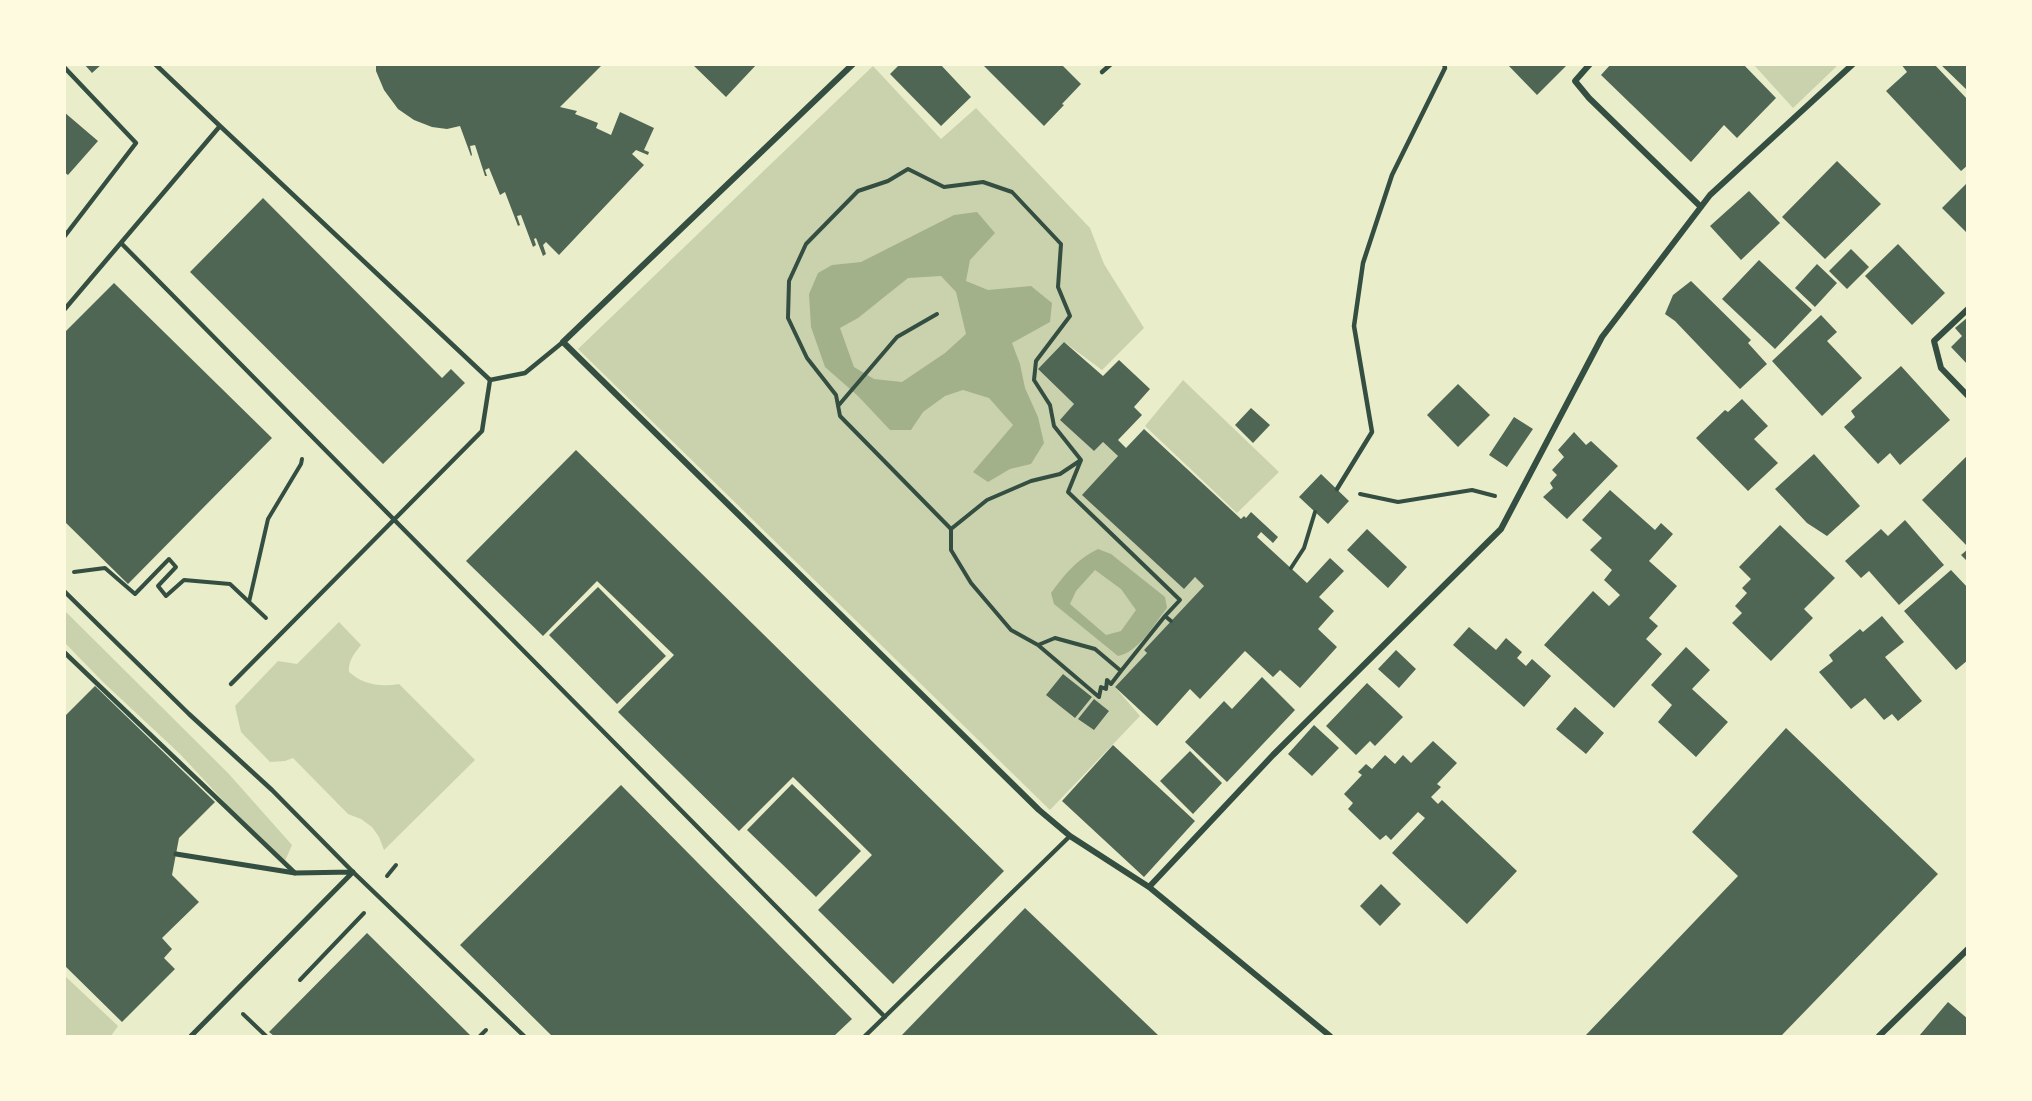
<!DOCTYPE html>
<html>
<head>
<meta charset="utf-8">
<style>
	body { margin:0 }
	#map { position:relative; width:2032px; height:1101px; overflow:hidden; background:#e9edc9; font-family:Barlow,sans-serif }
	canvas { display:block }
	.frame { position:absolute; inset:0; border:66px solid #fefae0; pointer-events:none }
</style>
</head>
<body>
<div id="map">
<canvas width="2032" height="1101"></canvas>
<div class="frame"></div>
</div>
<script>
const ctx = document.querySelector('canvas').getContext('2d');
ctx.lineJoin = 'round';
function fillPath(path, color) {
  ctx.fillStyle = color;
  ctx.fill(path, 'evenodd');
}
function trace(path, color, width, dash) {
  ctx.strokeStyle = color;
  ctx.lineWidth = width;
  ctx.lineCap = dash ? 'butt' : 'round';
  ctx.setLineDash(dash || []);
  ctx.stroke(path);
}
const green = new Path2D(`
	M1754,65H1838L1793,108Z
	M873,66L941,139L976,108L1090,228L1104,264L1144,328L1102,370L1064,342L1038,369L1074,404L1061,420L1094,451L1103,442L1118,456L1083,495L1183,588L1195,577L1204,586L1144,650L1147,653L1115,687L1140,716L1050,810L578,349Z
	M1183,380L1279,472L1237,513L1145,426Z
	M64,610L228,773L292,845L285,861L232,810L180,754L104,683L65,643Z
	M339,622L361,645C354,654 348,661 349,672C364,685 380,687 399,684L475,760L384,850L379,837L372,827L361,819L348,814L293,758L285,761L270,762L241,732L235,706L278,661L297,664Z
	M65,976L118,1026L111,1036H65Z`);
const water = new Path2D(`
	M977,212L995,233L970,260L966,281L988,290L1031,286L1052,303L1050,322L1012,343L1020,364L1025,388L1038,417L1044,443L1031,464L1010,469L988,482L973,472L1013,425L989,398L963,390L945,396L923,412L911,430H890L858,396L825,367L811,327L809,294L818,273L832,265L861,262L954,215ZM941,276L956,292L966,334L945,353L902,382L874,379L854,367L840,328L858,318L908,278Z
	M1098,549L1111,554L1165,597L1167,608C1154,624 1139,652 1118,656L1054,604L1051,593C1065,574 1077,559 1098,549ZM1095,570L1121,589L1136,610L1121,631L1106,635L1070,604L1076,591Z`);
const building = new Path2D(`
	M84,64H102L92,73Z
	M376,64H603L560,107L577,111L575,114L598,123L596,128L611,135L620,112L654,128L644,150L649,152L648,155L636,150L632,154L644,165L559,255L546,242L543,245L546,254L543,256L536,238L534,239L536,245L533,247L521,215L517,216L520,225L518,226L505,192L500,195L489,168L485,170L487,176H485L475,145L470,146L472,155L471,156L460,126L447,129L432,127L414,120L398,109L384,90L376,71Z
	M692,64H757L726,97Z
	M900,64H940L971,97L941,126L890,74Z
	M982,64H1061L1081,84L1062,104L1064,105L1044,126Z
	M1507,64H1568L1537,95Z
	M1611,64H1743L1776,98L1737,138L1724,125L1691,162L1601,75Z
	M1901,64H1934L1968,100V165L1961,171L1886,91L1907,72Z
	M1940,64H1968V91Z
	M64,112L98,141L68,175L64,172Z
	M1837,161L1881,204L1825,259L1782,217Z
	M1968,182V234L1942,208Z
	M1749,191L1780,223L1741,260L1710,226Z
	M263,198L442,378L451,369L465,383L383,464L190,272Z
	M1898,244L1945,293L1912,325L1865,276Z
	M1851,249L1869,267L1847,289L1829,271Z
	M1759,260L1812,310L1775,349L1722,299Z
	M1817,264L1837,283L1815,307L1795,288Z
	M1691,281L1751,340L1748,343L1767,364L1740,389L1675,321L1665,314L1673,295Z
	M114,283L272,438L128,584L64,521V333Z
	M1821,315L1837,332L1827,341L1862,378L1822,416L1772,361Z
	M1968,317V365L1951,347L1962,336L1955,328Z
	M1064,342L1103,376L1119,360L1150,389L1134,407L1142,415L1118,440L1126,448L1144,429L1241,519L1244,516L1246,518L1251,512L1278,537L1273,543L1261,532L1257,537L1307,583L1330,558L1344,571L1319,597L1334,611L1318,629L1337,647L1300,688L1280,670L1273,677L1245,651L1200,699L1190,689L1157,726L1115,687L1147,653L1144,650L1204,586L1195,577L1184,589L1082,495L1118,456L1103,442L1094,451L1060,420L1074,404L1038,369Z
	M1901,366L1950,420L1900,465L1890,453L1878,464L1844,427L1855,417L1851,411Z
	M1458,384L1490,415L1458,447L1427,415Z
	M1742,399L1768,426L1754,439L1778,463L1748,491L1696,438L1725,410L1728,412Z
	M1251,408L1270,425L1253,443L1235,425Z
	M1514,417L1533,429L1507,467L1489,455Z
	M1574,432L1586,445L1591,441L1618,466L1567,519L1543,497L1553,488L1550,483L1557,475L1552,470L1564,457L1558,450Z
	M576,450L1004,871L893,984L818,910L872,855L793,777L739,831L618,712L674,655L597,581L543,636L466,561Z
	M1814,454L1860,506L1827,536L1807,523L1775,489Z
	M1968,455V547L1922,500Z
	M1321,474L1349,501L1328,524L1299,497Z
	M1610,490L1655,530L1661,523L1673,534L1649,561L1677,586L1649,618L1658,626L1646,639L1662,654L1614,708L1544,645L1593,591L1609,606L1620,595L1604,580L1612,570L1590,550L1602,538L1582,520Z
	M1905,520L1944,565L1899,605L1869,571L1861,578L1845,561L1881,529L1888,536Z
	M1780,525L1835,578L1804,609L1813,618L1771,661L1732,623L1742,613L1735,606L1747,593L1742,588L1751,579L1739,567Z
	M1367,529L1407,567L1388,588L1347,550Z
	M1968,549V562L1961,555Z
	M1951,570L1968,588V660L1956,670L1904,611Z
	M598,587L666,656L617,704L549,635Z
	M1882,616L1904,642L1885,657L1922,701L1898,721L1892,714L1884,720L1865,698L1851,709L1819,672L1833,661L1829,655L1860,629L1863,632Z
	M1469,627L1496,650L1506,638L1522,652L1517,658L1526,666L1532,659L1551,676L1524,707L1453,645Z
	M1686,647L1710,670L1692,689L1728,722L1696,757L1658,722L1672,705L1651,685Z
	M1396,650L1416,669L1399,688L1378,669Z
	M1063,674L1092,697L1075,718L1046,695Z
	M1262,677L1295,710L1227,782L1185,742L1224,701L1232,709Z
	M1367,683L1403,717L1375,746L1370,741L1356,755L1326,726Z
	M95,686L215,802L179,838L172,875L199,902L162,938L172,949L164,958L175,969L122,1022L64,965V717Z
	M1094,699L1109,711L1094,730L1078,719Z
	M1575,707L1604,733L1586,754L1556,729Z
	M1314,725L1339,748L1312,776L1288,754Z
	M1786,728L1938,874L1781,1036H1585L1738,876L1692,832Z
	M1433,741L1457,763L1437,784L1441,787L1431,797L1438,804L1442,800L1517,871L1467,924L1392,853L1425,818L1418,812L1391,840L1386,835L1380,840L1348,809L1353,803L1344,794L1362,775L1358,772L1366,764L1372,769L1385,755L1395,764L1403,755L1411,763Z
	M1113,745L1195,821L1144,877L1062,801Z
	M1190,751L1222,783L1193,814L1160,781Z
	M792,784L861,851L816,897L747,830Z
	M621,785L852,1019L834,1036H552L460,945Z
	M1381,884L1401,904L1380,926L1360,906Z
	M1025,908L1159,1036H901Z
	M367,933L471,1036H274L269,1032Z
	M1948,1002L1968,1019V1036H1919Z`);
const path = new Path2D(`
	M838,406L897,337L937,314
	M1360,494L1398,502L1472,490L1495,496
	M951,529L987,500L1031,481L1060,474L1081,460
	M1291,568L1304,548L1315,512
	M74,572L105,568L135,594L169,559L176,567L158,586L166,596L184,580L230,584L266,618
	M249,602L268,519L301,464L302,459
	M1038,645L1055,638L1095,649L1121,671L1165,616L1171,621
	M1121,671L1111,684L1107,680L1106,689L1101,687L1099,697L1038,645L1011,630L971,583L951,550V529L840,416L836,395L807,358L788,318L789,281L806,244L858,191L888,181L908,169L944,187L983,182L1012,192L1061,244L1058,287L1070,316L1036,361L1034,380L1050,405L1054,426L1081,460L1068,492L1180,600L1165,616
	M387,876L396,865
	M300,980L364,913
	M243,1014L266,1036
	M480,1036L486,1030`);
const service = new Path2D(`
	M64,67L136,143L64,237
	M1102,72L1111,64
	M220,126L490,380L482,431L231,684
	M121,243L885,1017
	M64,310L220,126L155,64
	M490,380L525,373L563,342
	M1337,489L1372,432L1354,326L1363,263L1392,175L1445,68L1444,64
	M64,591L189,714L272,790L353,872L524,1036
	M64,652L295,873
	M865,1036L1070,836`);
const pedestrian = new Path2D(`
	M176,854L295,873L353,872
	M191,1036L353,872`);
const minor = new Path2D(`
	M853,64L563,342L1039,810L1070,836L1149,887L1330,1036
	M1590,64L1575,81L1589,98L1701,207
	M1968,309L1934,341L1941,368L1968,396
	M1149,887L1273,755L1501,529L1602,337L1710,195L1853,64
	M1879,1036L1968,949`);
fillPath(green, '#cad2ad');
fillPath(water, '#a3b18a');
fillPath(building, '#4f6655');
trace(path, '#344e41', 4);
trace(service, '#344e41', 4.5);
trace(pedestrian, '#344e41', 5);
trace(minor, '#344e41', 6);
</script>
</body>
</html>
